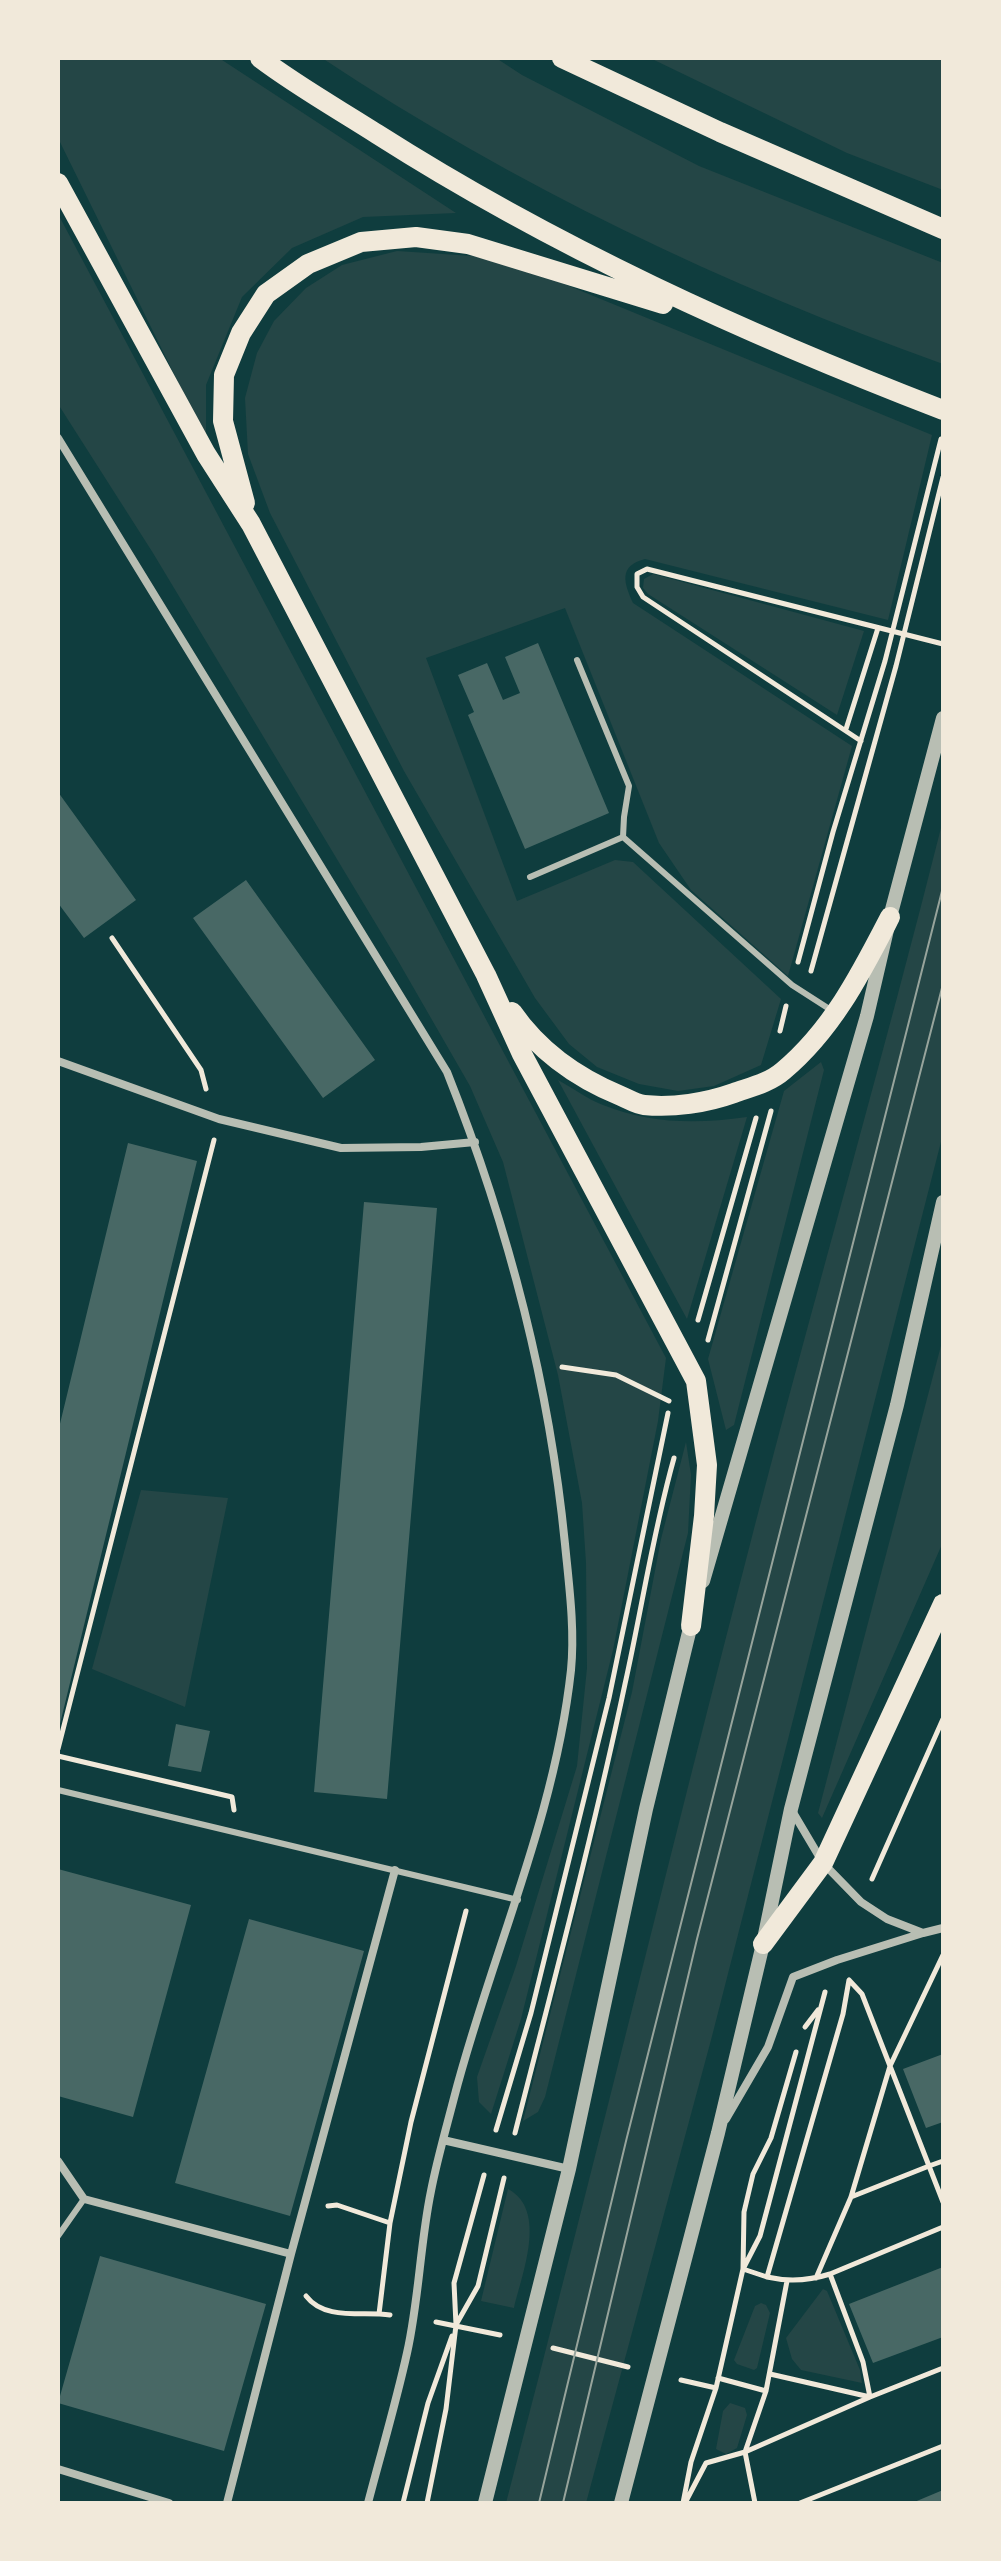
<!DOCTYPE html>
<html>
<head>
<meta charset="utf-8">
<style>
	body { margin:0 }
	#map { position:relative; width:1001px; height:2561px; overflow:hidden; background:#0f3d3e; font-family:Jost,sans-serif }
	canvas { display:block }
	.frame { position:absolute; inset:0; border:60px solid #f1e9da; pointer-events:none }
</style>
</head>
<body>
<div id="map">
<canvas width="1001" height="2561"></canvas>
<div class="frame"></div>
</div>
<script>
const ctx = document.querySelector('canvas').getContext('2d');
ctx.lineJoin = 'round';
function fillPath(path, color) {
  ctx.fillStyle = color;
  ctx.fill(path, 'evenodd');
}
function trace(path, color, width, dash) {
  ctx.strokeStyle = color;
  ctx.lineWidth = width;
  ctx.lineCap = dash ? 'butt' : 'round';
  ctx.setLineDash(dash || []);
  ctx.stroke(path);
}
const green = new Path2D(`
	M58,58H219L456,213L363,217L292,248L242,297L206,385V439L58,138Z
	M322,58H496L522,75L699,166L943,263V364C725,286 515,186 322,58Z
	M650,58H943V190L847,153Z
	M58,214L666,1358L658,1421L613,1650L521,2019L491,2114L479,2102L477,2077L516,1966L577,1766L587,1668L586,1563L582,1503L558,1375L503,1162L470,1086L397,959L153,553L58,404Z
	M397,251L473,256L535,272L932,435L888,620L645,559C618,566 624,583 633,603L852,746L788,976L691,890L659,843L565,608L426,658L517,901L615,860L633,862L781,999L761,1065L714,1086L678,1091L639,1084L597,1067L569,1044L535,998L404,771L270,513L248,454L245,398L257,353L274,321L306,288L342,265Z
	M653,574L864,631L837,715L648,594L643,588L644,579Z
	M943,820V1134L711,2040L586,2503H506C592,2176 671,1848 756,1521C817,1287 884,1055 943,820Z
	M821,1062L824,1070L734,1425L726,1430L708,1359L784,1091Z
	M558,1080C573,1088 587,1099 603,1105C650,1124 697,1124 747,1117L687,1319Z
	M943,1338V1542L822,1818L818,1813Z
	M686,1442L691,1475L688,1533L545,2097L538,2112L523,2121L632,1692L661,1539Z
	M141,1490L228,1498L185,1707L92,1669Z
	M508,2189C548,2210 522,2274 514,2308L481,2301Z
	M823,2289L827,2291L860,2370L862,2383L801,2370L792,2359L786,2338Z
	M761,2303L766,2305L770,2313L757,2368L754,2370L737,2364L734,2360L755,2306Z
	M730,2403L745,2408L747,2415L737,2448L726,2454L716,2449L723,2411Z`);
const building = new Path2D(`
	M538,643L609,813L525,849L468,715L474,712L458,675L487,663L503,700L520,693L505,657Z
	M58,792L136,900L84,938L58,903Z
	M246,880L375,1060L323,1098L193,918Z
	M128,1143L197,1161L59,1728L58,1432Z
	M364,1202L437,1208L387,1799L314,1792Z
	M176,1724L210,1731L201,1772L168,1766Z
	M58,1869L191,1905L133,2117L58,2096Z
	M249,1919L364,1951L290,2216L175,2183Z
	M943,2054V2122L926,2128L903,2069Z
	M100,2256L266,2304L224,2451L58,2403Z
	M943,2267V2337L873,2363L849,2304Z
	M943,2490V2503H912Z`);
const path = new Path2D(`
	M846,729L878,628
	M861,741L643,597L637,587V574L647,569L943,644
	M112,938L201,1070L206,1089
	M798,962L833,832L885,661L941,439
	M811,971L896,666L943,477
	M780,1031L786,1006
	M698,1320L756,1118
	M708,1340L771,1111
	M562,1367L616,1375L669,1401
	M58,1749L214,1140
	M58,1756L232,1797L234,1810
	M872,1879L943,1719
	M805,2027L818,2010
	M496,2130L531,2013L609,1698L668,1413
	M515,2133C553,1984 593,1835 625,1684C642,1608 653,1532 674,1458
	M943,2161L929,2166L943,2202
	M851,2197L929,2166L890,2066L943,1955
	M328,2206L337,2205L390,2223L411,2122L466,1911
	M743,2269L760,2236L825,1992
	M743,2269L767,2277
	M816,2278L851,2197L890,2066L862,1994L849,1980L843,2014L767,2277C789,2282 808,2281 830,2274
	M306,2296C325,2321 363,2311 390,2315
	M379,2314L390,2223
	M436,2322L500,2335
	M457,2323L478,2286L504,2178
	M553,2348L628,2367
	M770,2374L870,2397L943,2368
	M718,2378L766,2391
	M681,2380L716,2388
	M403,2503L428,2403L452,2336
	M427,2503L446,2409L456,2325L454,2283L484,2175
	M683,2503L691,2462L716,2388L743,2269L744,2212L753,2174L771,2138L796,2052
	M685,2503L706,2463L745,2452L870,2397L863,2362L830,2274L943,2227
	M755,2503L745,2452L766,2391L787,2281
	M800,2503L943,2446`);
const service = new Path2D(`
	M577,660L629,786L624,817L623,837L792,985L834,1012
	M530,877L623,837
	M58,1790L518,1900
	M58,2236L84,2199`);
const minor = new Path2D(`
	M58,438L447,1072C507,1223 549,1382 565,1544C569,1585 575,1629 571,1670C555,1818 491,1955 454,2098C446,2129 437,2160 431,2191C420,2244 419,2300 407,2353C396,2403 381,2453 368,2503
	M58,1061L219,1119L341,1148L421,1147L475,1142
	M791,1809L823,1863L861,1902L887,1919L923,1933L943,1928
	M726,2119L768,2047L793,1977L837,1960L923,1933
	M443,2140L569,2169
	M58,2161L84,2199L291,2254
	M58,2469L169,2503
	M227,2503L291,2254L395,1870`);
const tertiary = new Path2D(`
	M703,1581L867,1016L890,917L943,718
	M485,2503L569,2169L646,1809L692,1620
	M621,2503L718,2133L763,1944L791,1809L897,1405L943,1202`);
const primary = new Path2D(`
	M260,58C297,86 338,109 377,134C556,248 746,334 943,410
	M562,58L720,132L943,229
	M58,183L206,454L251,524L486,975L522,1054L696,1381L707,1465L704,1516L691,1626
	M245,503L223,421L224,375L241,333L266,294L308,264L361,242L416,237L468,244L663,304
	M512,1012C539,1051 577,1078 621,1096C628,1099 636,1104 644,1105C673,1108 706,1103 734,1093C751,1087 769,1083 783,1071C833,1029 861,973 890,917
	M763,1944L823,1863L943,1604`);
const tram = new Path2D(`
	M539,2503L627,2137L943,887
	M563,2503L697,1939L943,984`);
fillPath(green, '#244646');
fillPath(building, '#486865');
trace(path, '#f1e9da', 5);
trace(service, '#b8beb3', 6);
trace(minor, '#b8beb3', 8);
trace(tertiary, '#b8beb3', 14);
trace(primary, '#f1e9da', 20);
trace(tram, '#97a49c', 2);
</script>
</body>
</html>
